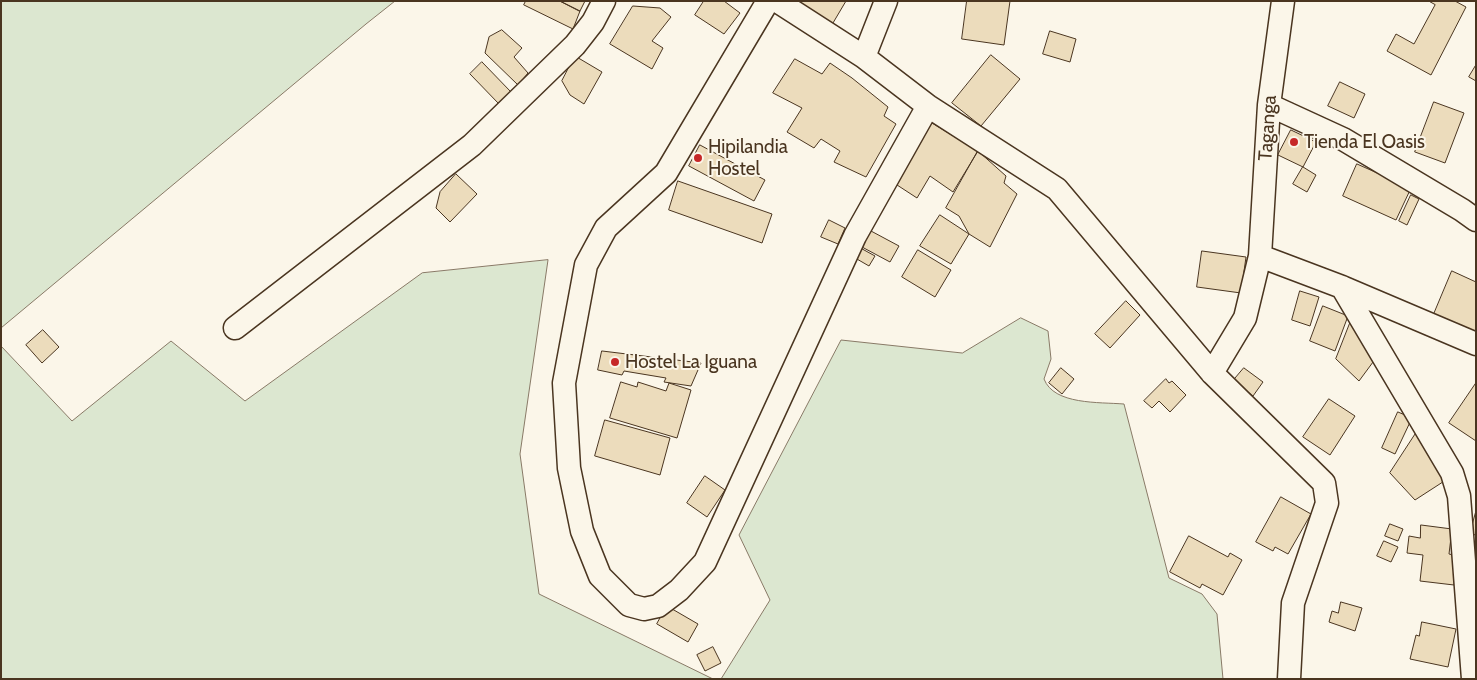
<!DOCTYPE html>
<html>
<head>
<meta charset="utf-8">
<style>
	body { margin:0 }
	#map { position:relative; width:1477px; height:680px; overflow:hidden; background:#fbf6e9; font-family:Cabin,sans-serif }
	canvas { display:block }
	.frame { position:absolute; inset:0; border:2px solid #4a3520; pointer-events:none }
</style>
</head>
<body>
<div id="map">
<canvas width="1477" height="680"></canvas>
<div class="frame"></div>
</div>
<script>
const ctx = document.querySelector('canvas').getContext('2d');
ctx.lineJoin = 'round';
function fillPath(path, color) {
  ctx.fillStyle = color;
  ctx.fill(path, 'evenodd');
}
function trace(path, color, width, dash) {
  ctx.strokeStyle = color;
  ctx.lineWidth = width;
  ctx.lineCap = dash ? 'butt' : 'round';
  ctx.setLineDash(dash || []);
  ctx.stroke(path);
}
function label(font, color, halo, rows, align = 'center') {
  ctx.font = font + ' Cabin,sans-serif';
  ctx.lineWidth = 4;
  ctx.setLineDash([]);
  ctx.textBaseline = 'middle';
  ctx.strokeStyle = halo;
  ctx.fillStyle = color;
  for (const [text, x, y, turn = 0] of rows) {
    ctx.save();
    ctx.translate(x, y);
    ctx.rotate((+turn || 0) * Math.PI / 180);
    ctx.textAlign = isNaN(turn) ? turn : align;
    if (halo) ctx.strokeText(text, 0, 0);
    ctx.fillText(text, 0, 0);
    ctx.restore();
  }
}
const green = new Path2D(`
	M1,1H395L366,24L1,328Z
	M548,260L520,454L539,594L713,679H1V346L72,421L171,341L245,401L422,273Z
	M1021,318L1048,331L1051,359L1044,379C1054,405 1099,402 1124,404L1169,578L1202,594L1217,614L1223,679H721L770,600L739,535L841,340L962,353Z`);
const building = new Path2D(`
	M526,1H560L580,11L573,29L524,5Z
	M560,1H585L580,11Z
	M704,1H724L740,13L724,34L695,15Z
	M787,1H846L830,28Z
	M967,1H1010L1004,45L962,39Z
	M1429,1H1455L1466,7L1431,75L1387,51L1396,34L1414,44L1435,5Z
	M633,6L660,8L671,17L652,41L663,48L652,69L610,44Z
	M502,30L522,48L514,57L528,73L518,85L485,53L489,37Z
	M1050,31L1076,39L1070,62L1043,54Z
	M991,55L1020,79L981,126L952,103Z
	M575,56L602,72L584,104L570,95L562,81Z
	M795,59L822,74L830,63L852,78L888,107L884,116L896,124L866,177L834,162L840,151L821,139L814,148L787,132L802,108L773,93Z
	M482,62L511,92L499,104L470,74Z
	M1476,65V81L1469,77Z
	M1340,82L1365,94L1354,118L1328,106Z
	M1434,102L1464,113L1445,163L1415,152Z
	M932,123L978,151L953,192L930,176L917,198L894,183Z
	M1291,130L1316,142L1303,167L1278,155Z
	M700,145L765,180L754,201L689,166Z
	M978,151L1006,176L1004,183L1017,194L990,247L969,234L959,216L946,208Z
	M1357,164L1411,188L1396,220L1343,196Z
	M1303,167L1316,175L1307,192L1293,184Z
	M456,174L477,194L450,222L436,208L440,192Z
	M678,181L772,214L762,243L669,210Z
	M1411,195L1419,199L1407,225L1399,221Z
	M940,215L969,234L951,264L920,246Z
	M829,220L845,228L838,244L821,237Z
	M871,231L899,246L890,262L862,247Z
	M855,245L875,256L869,266L850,255Z
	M918,250L951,270L935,297L902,277Z
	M1202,251L1246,257L1241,293L1197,287Z
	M1452,271L1476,282V332L1434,314Z
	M1300,291L1319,297L1310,326L1292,320Z
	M1126,301L1140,315L1110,348L1095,334Z
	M1323,306L1348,316L1335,351L1310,341Z
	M1352,318L1376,358L1359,381L1336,359Z
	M43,330L59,347L42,363L26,345Z
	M602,351L701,363L691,386L664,382L666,378L624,371L622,375L598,370Z
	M1061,368L1074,379L1062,394L1049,383Z
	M1244,368L1263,382L1253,396L1233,381Z
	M1166,379L1169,383L1172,381L1186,395L1170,412L1159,401L1152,408L1144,401Z
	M621,382L637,387L638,382L666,391L669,383L691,390L677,438L610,418Z
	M1476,383V441L1449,423Z
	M1329,399L1355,416L1330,455L1303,437Z
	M1398,412L1412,418L1395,454L1382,448Z
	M605,420L670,438L660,475L595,456Z
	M1420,427L1449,478L1415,500L1390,473Z
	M705,476L725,490L707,517L687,503Z
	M1281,497L1311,514L1288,554L1275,547L1273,551L1256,542Z
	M1476,511V535L1470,534Z
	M1390,524L1403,529L1398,541L1385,536Z
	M1421,525L1452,529L1449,554L1458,556L1454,585L1420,581L1423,555L1407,553L1409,536L1420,538Z
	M1189,536L1228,557L1230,553L1242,560L1223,595L1202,584L1200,588L1170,572Z
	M1384,541L1398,547L1391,562L1377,556Z
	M1341,602L1362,608L1355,631L1329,622L1332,611L1338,613Z
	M667,606L698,624L688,642L657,624Z
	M1422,622L1456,629L1448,667L1410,659L1416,635L1419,636Z
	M713,647L721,663L705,671L697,655Z`);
const street = new Path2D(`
	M768,1L666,173L606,228L586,265L564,383L569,468L582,531L600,576L629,605L644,609L658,606L679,590L705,562L855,236L928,106
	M777,1L864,57L928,106L1057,189L1212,373L1324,483L1327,503L1293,603L1289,679
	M864,57L886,1
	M1269,105L1343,139L1462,210L1476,220
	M1260,256L1342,287L1476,344
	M1342,287L1452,473L1459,496L1473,679
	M235,328L472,145L575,45L593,22L604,1
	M1212,373L1245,318L1260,256L1269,105L1283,1`);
const markers = [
	[1294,142,5,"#c62828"],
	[698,158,5,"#c62828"],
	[615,362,5,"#c62828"]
];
const streetNames = [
	["Taganga",1268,128,-86]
];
const poiNames = [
	["Tienda El Oasis",1304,142],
	["Hipilandia",708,147],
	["Hostel",708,169],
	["Hostel La Iguana",625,362]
];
fillPath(green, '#dce7d0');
trace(green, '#887966', 1);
fillPath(building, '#ecdcbc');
trace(building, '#4a3520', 1);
trace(street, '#4a3520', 25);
trace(street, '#fbf6e9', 22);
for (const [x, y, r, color] of markers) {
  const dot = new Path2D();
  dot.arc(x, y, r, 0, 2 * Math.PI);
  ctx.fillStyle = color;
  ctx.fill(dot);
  trace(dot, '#fbf6e9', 2);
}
label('19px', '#4a3520', '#fbf6e9', streetNames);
label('19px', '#4a3520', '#fbf6e9', poiNames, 'left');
</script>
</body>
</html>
